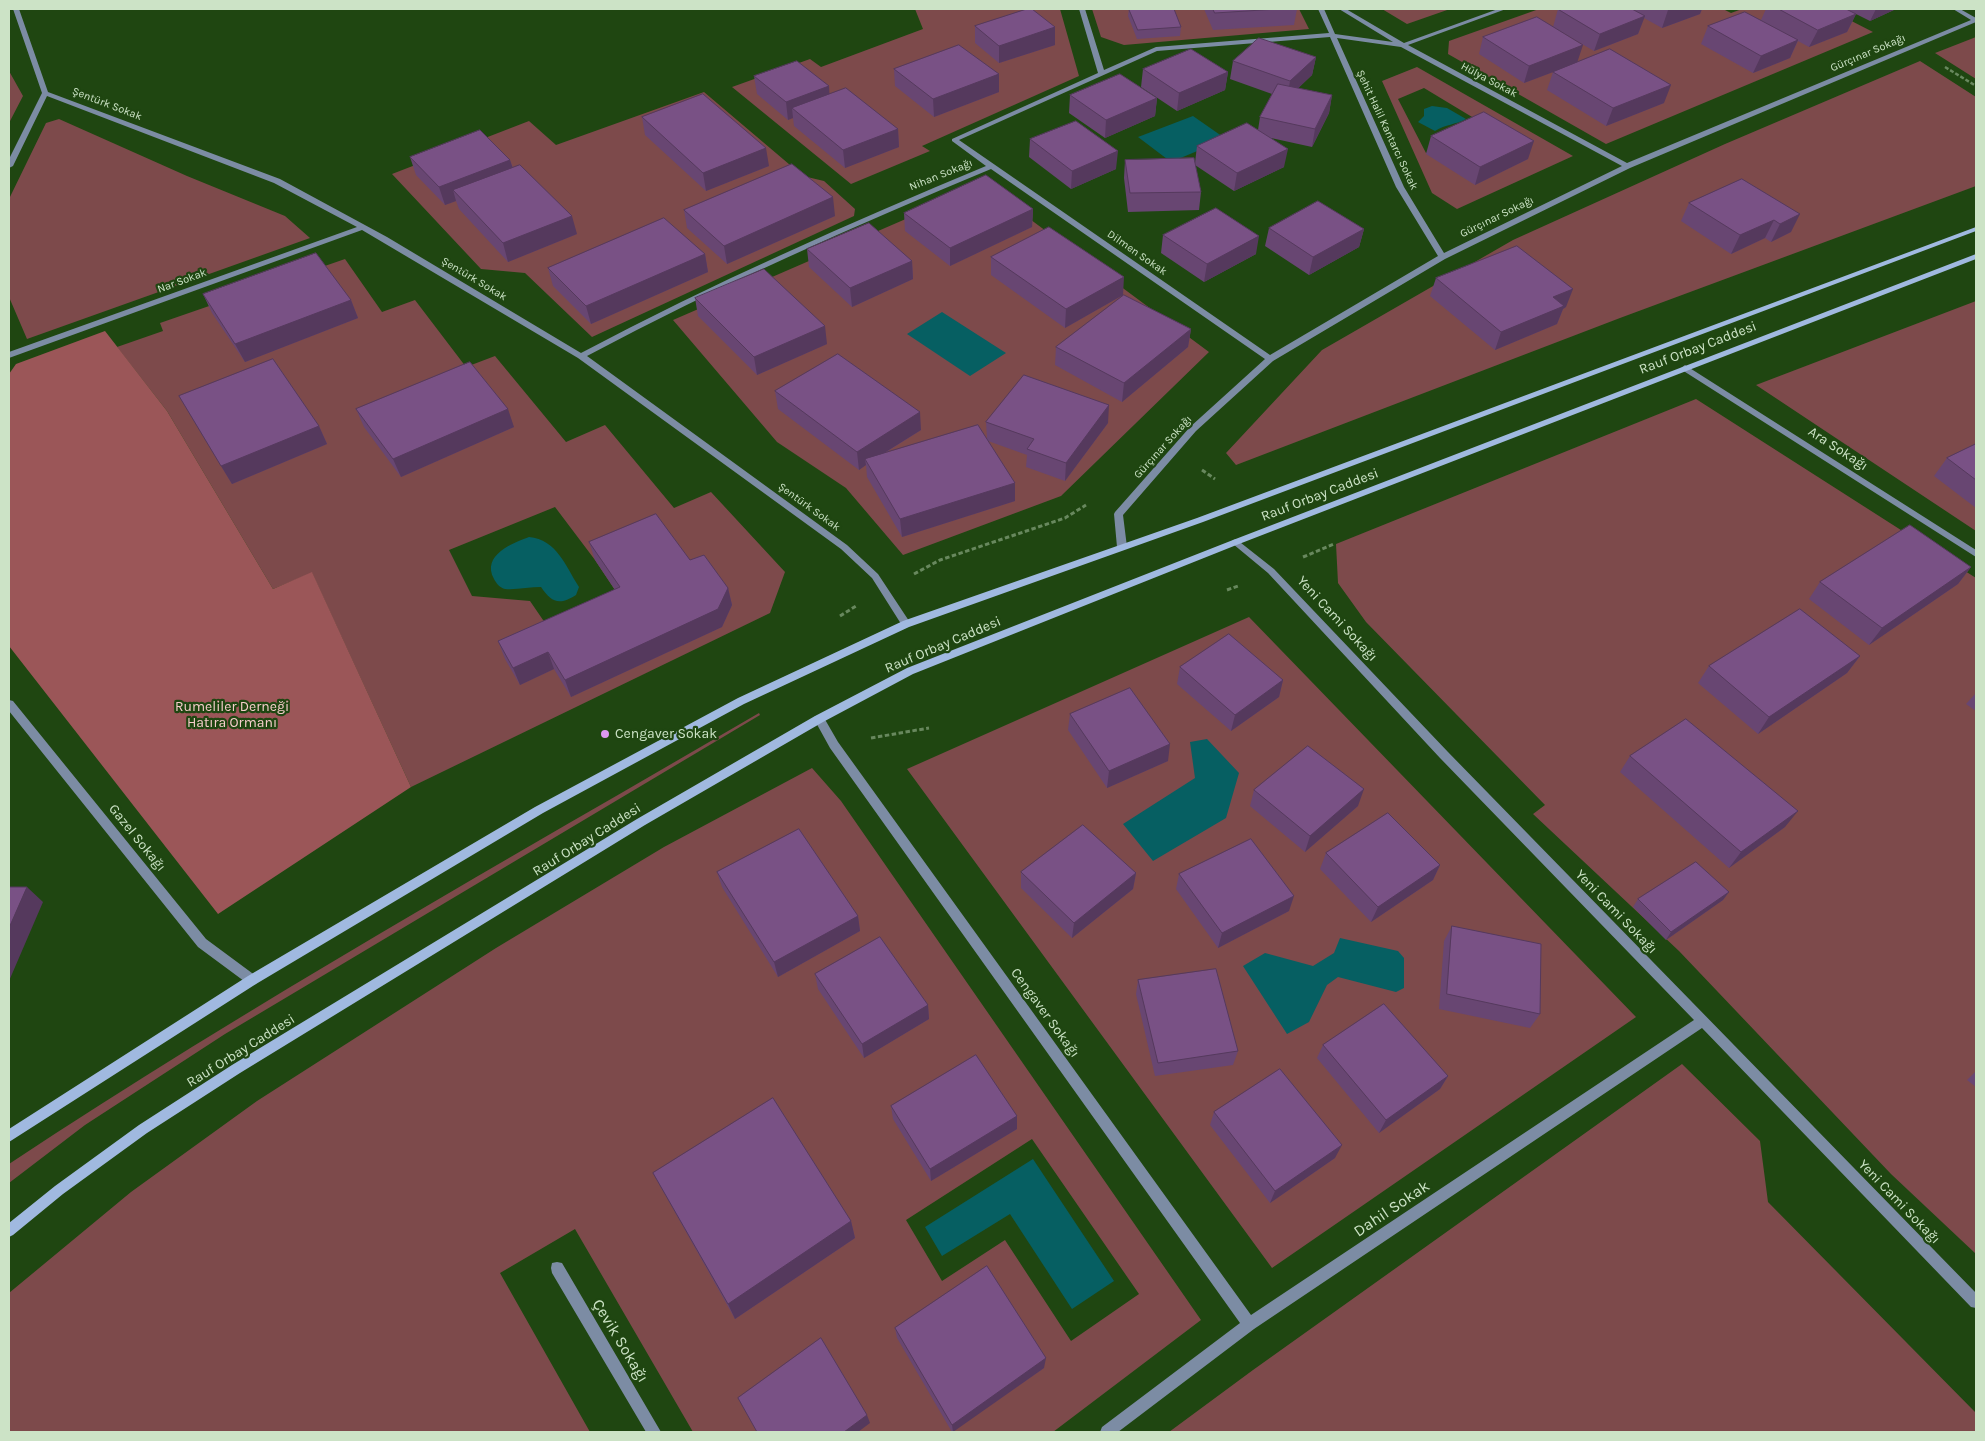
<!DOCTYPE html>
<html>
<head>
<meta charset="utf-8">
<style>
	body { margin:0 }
	#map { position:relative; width:1985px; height:1441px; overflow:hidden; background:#1f4611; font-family:Karla,sans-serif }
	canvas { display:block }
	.frame { position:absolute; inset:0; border:10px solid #cce3c6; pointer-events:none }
</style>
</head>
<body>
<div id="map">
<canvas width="1985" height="1441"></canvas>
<div class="frame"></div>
</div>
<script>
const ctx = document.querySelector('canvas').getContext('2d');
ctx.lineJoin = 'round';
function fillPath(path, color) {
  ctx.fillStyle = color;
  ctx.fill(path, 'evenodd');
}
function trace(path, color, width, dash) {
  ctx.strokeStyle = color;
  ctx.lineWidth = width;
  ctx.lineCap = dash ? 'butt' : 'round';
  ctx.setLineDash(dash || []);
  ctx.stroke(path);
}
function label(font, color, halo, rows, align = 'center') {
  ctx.font = font + ' Karla,sans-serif';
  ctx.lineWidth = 4.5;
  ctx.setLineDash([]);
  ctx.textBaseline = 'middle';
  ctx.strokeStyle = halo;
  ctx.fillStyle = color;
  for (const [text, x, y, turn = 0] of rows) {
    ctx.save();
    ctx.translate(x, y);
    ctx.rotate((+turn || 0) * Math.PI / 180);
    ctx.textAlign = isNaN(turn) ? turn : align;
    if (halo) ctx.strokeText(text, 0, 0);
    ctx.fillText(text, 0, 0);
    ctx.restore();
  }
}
const green = new Path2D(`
	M915,9H1060L1079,76L922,146L930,151L851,184L732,87L810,59L821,67L923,29Z
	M1092,9H1299L1309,29L1124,45L1101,37Z
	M1382,9H1450L1407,24Z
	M1539,9H1723L1731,13L1742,9H1828L1873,32L1606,144L1448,54L1449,41Z
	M1976,37V79L1935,53Z
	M1920,61L1976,97V186L1620,318L1236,465L1226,453L1322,350L1513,240L1725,144Z
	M1417,67L1573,156L1457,209L1432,193L1382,81ZM1424,88L1487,126L1426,153L1398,99Z
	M9,71L23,96L9,123Z
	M704,92L803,176L824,181L855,209L854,216L592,337L525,273L481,269L392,174L529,121L556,145Z
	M59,119L187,176L285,216L310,238L27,339L9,297V199L46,123Z
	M984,185L1209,352L1061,496L903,555L846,488L777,442L673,320Z
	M345,259L382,312L415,300L466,367L495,356L566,442L605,425L674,508L711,492L785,572L770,613L411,787L312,573L273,589L167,411L117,347L163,331L160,323ZM555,507L595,560L625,605L554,636L530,601L472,596L449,550Z
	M1976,301V531L1756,385Z
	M1696,399L1976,578V1254L1891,1174L1679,951L1533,814L1545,805L1366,622L1338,583L1336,544Z
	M1249,617L1636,1017L1272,1268L907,769Z
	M759,713L760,715L225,1034L85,1125L9,1183V1164C252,1003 507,860 759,713Z
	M812,768L841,801L1201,1320L1053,1432H693L575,1229L500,1273L590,1432H9V1293L131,1192L257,1101L496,948L664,847ZM1032,1139L1139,1294L1071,1341L1005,1240L942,1281L906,1220Z
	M1682,1064L1760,1141L1768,1202L1976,1413V1432H1169L1253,1370Z`);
const forest = new Path2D(`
	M105,331L167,411L273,589L312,572L411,787L218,914L9,646V374L16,364Z`);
const water = new Path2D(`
	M1432,106L1447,108L1466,119C1455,125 1446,124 1435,131L1418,122L1424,116V109Z
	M1193,116L1226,139L1171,162L1138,137Z
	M942,312L1006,353L970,376L907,334Z
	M529,537C557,540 565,565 579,587L576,595C559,606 551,602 541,587C530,587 516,590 505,589C500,588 496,583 494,579C481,555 513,543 529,537Z
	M1207,739L1239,773L1226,818L1153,861L1123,824L1195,778L1190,742Z
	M1340,938L1398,951L1404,958V988L1396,992L1338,977L1327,985L1309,1022L1287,1034L1243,966L1265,953L1313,966L1334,953Z
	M1033,1159L1114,1281L1072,1309L1010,1214L942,1256L925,1227Z`);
const pathFar1 = new Path2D(`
	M1945,67L1976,86`);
const path = new Path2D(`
	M1202,470L1215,479
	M1303,557L1334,544
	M914,574L940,560L1065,518L1086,505
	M1227,590L1238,586
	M840,616L856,606
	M871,738L929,728`);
const street = new Path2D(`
	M13,9H19L48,92L280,179L387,237L581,353C713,283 849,223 986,166L952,141V139L1098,73L1079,9H1085L1104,70L1156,47L1329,33L1318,9H1324L1335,34L1393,42L1339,9H1346L1404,43L1498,9H1506L1408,45L1627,163L1971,20L1953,9H1960L1976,18V22L1630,168L1445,259L1273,361L1196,431L1123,515L1127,547L1122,550L1117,547L1114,514L1115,512L1190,427L1265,359L991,169C854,226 718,286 587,356L847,545L878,574L911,624L906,628L903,627L872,578L841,549L578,358L362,230L9,358V352L357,227L274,183L47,96L13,166L9,168V159L42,93ZM1330,37L1396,187L1438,256L1270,355L959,140L1157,51ZM1337,38L1401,47L1622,166L1444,253L1404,187Z
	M1685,365L1976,550V557L1682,370L1681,368Z
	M1236,539L1274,569L1448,752L1976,1293V1308L1971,1307L1702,1028L1254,1329L1118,1432H1100L1102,1427L1240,1323L830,748L814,719L815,716H823L838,742L1251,1315L1694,1020L1440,758L1268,573L1233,544L1231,542L1233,540Z
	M9,700L13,701L206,939L256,976L258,980L256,984L252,985L248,984L198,947L9,711Z
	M557,1262L562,1263L661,1432H646L552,1273L551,1268L552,1263Z`);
const secondary = new Path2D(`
	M1976,227V231L1203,522L909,627L744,704L543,813L256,984L9,1142V1129L248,976L535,807L738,698L903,621L1197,518Z
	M1976,254V259L1239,544L913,674L823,722L645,825L240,1073L147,1133L63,1194L13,1235L9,1237V1223L55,1186L139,1125L232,1065L637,819L815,716L907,668L1233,540Z`);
const wall = new Path2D(`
	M1129,9H1174L1181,27L1180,36L1137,39L1128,16Z
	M1204,9H1297L1294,25L1213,30Z
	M1558,9H1702L1700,14L1662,28L1644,18L1638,34L1594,51L1553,27Z
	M1766,9H1846L1856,14L1847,32L1809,47L1798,41L1790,58L1753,73L1701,44L1708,26L1761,20Z
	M1846,9H1896L1870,21Z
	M975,26L1055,27V45L999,63L975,43Z
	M1483,37L1577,62L1664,103L1606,126L1547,90L1553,72L1524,83L1479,54Z
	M1316,57L1312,75L1298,88L1332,95L1329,113L1312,147L1271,138L1284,167L1234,191L1195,165L1201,192L1199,210L1128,212L1124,178L1125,160L1195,163L1197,146L1258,130L1260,117L1272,94L1230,79L1233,61Z
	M894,69L999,74V92L934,117L895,86Z
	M1143,69L1228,72L1225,90L1177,111L1141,87Z
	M754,76L829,94L898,129L899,147L845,168L794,126L793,118L788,120L757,94Z
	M1070,95L1157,98L1155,116L1105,138L1069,113Z
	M642,117L769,166L706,191L645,135Z
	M1431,136L1528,159L1475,185L1426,154Z
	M1030,139L1116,169L1071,189L1029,157Z
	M410,157L510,160L513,168L577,234L508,262L459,209L456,201L445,205L416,175Z
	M1742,179L1791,232L1771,242L1765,238L1731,254L1681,221L1689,203Z
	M1033,209L1032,227L950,266L905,231L904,213Z
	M684,210L835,216L727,264L687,228Z
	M1269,228L1364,229L1359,247L1309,275L1265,246Z
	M1163,235L1256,254L1204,282L1161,253Z
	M807,249L912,261L913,279L852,307L809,267Z
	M705,254L708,272L591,324L553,286L548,268Z
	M991,257L1123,295L1065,328L991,275Z
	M1436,278L1566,307L1563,309L1557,324L1495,350L1430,296Z
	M203,294L351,300L358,318L245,362L212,313Z
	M695,298L827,344L757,375L698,316Z
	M1191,329L1188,347L1122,402L1055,365L1056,347Z
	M775,391L921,430L885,453L987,438L986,422L1108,423L1065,481L1026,467L1027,455L988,441L1015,501L902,537L867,477L866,465L859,470L778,409Z
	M179,396L319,426L327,444L232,484Z
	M356,409L514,427L401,477L364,427Z
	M1976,444V508L1934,476L1947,458Z
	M589,542L690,560L728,588L732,605L722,627L571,697L554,669L520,685L505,659L498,641L615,590L595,560Z
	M1971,567L1958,584L1869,645L1809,599L1820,582Z
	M1860,656L1847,673L1758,734L1698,683L1709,666Z
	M1180,667L1283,680L1279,697L1231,731L1177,684Z
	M1976,693V711L1966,704Z
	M1070,714L1168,761L1107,788L1068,730Z
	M1630,756L1785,827L1729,868L1620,772Z
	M1254,790L1358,806L1305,852L1250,806Z
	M1326,853L1440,865L1433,880L1371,922L1320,869Z
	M717,872L858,916L860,931L778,977L722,887Z
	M1021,872L1136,873L1133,889L1072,938L1021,888Z
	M1179,874L1289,911L1218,948L1176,889Z
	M1729,892L1723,900L1666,940L1633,907L1638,899Z
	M1452,926L1540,1014L1530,1028L1439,1009L1444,941Z
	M815,974L928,1005L929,1019L864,1058L818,989Z
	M1138,980L1238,1051L1233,1065L1155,1076L1136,994Z
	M1323,1045L1448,1076L1440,1089L1379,1133L1317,1058Z
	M1976,1071V1087L1967,1080Z
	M891,1106L1017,1129L931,1181L893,1119Z
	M1214,1112L1335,1158L1270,1203L1210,1125Z
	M653,1173L851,1221L855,1238L735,1319Z
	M895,1328L1044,1368L952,1432L897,1338Z`);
const shadedWall = new Path2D(`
	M1673,9H1702L1700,14L1662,28L1668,10Z
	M1876,9H1896L1870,21Z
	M1856,14L1847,32L1809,47L1818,30Z
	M1645,16L1638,34L1594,51L1600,34Z
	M1055,27V45L999,63V46Z
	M1798,40L1790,58L1753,73L1761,56Z
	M1583,45L1577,63L1524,83L1529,66Z
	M1316,57L1312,75L1287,99L1290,81Z
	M1228,72L1225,90L1177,111L1179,93Z
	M999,74V92L934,117L933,99Z
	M1671,85L1664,103L1606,126L1613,108Z
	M829,86L830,104L792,108L793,118L788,120L786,102Z
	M1332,95L1329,113L1312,147L1315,129Z
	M1157,98L1155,116L1105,138L1106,120Z
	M898,129L899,147L845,168L843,150Z
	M1534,141L1528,159L1475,185L1480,167Z
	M766,148L769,166L706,191L703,173Z
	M1288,149L1284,167L1234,191L1237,173Z
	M1118,151L1116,169L1071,189L1072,171Z
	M510,160L516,178L453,190L456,201L445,205L439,187Z
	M833,197L835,216L727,264L724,246Z
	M1033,209L1032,227L950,266V248Z
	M1800,214L1791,232L1771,242L1780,224Z
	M572,216L577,234L508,262L503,243Z
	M1774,220L1765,238L1731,254L1740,235Z
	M1364,229L1359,247L1309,275L1313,257Z
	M1259,236L1256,254L1204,282L1207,264Z
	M705,254L708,272L591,324L586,306Z
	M912,261L913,279L852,307L850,288Z
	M1124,277L1123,295L1065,328L1066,309Z
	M1573,289L1566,307L1563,309L1557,324L1495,350L1501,332L1553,297Z
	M351,300L358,318L245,362L235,344Z
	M825,326L827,344L757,375L754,357Z
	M1191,329L1188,347L1122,402L1124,383Z
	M1109,405L1108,423L1065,481L1066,463Z
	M508,409L514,427L401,477L393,459Z
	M920,412L921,430L868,463L865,459L866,465L859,470L857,452Z
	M319,426L327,444L232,484L221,466Z
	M1015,483V501L902,537L900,519Z
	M1971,567L1958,584L1869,645L1882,628Z
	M728,588L732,605L722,627L571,697L565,680Z
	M548,652L554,669L520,685L513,668Z
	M1860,656L1847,673L1758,734L1769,717Z
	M1283,680L1279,697L1231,731L1235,715Z
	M1170,744L1168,761L1107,788L1109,771Z
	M1364,789L1358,806L1305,852L1310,836Z
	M1798,811L1785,827L1729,868L1741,852Z
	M1440,865L1433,880L1371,922L1378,907Z
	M1136,873L1133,889L1072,938L1074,923Z
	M27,887L43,902L9,981V928Z
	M1729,892L1723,900L1666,940L1671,932Z
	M1294,896L1289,911L1218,948L1222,933Z
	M858,916L860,931L778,977L774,962Z
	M928,1005L929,1019L864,1058L862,1044Z
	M1448,1076L1440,1089L1379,1133L1386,1120Z
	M1017,1116V1129L931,1181L930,1169Z
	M1342,1145L1335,1158L1270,1203L1275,1191Z
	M851,1221L855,1238L735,1319L728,1304Z
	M1046,1358L1044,1368L953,1432L952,1425Z
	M867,1415L870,1423L858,1432H844Z`);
const building = new Path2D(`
	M1027,9H1032L1055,27L999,46L975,26Z
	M1129,9H1174L1181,27L1138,30Z
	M1213,9H1278L1215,13Z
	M1558,9H1632L1645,16L1600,34Z
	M1779,9H1846L1856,14L1818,30Z
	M1745,12L1798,40L1761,56L1708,26Z
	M1537,17L1583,45L1529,66L1483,37Z
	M1259,38L1316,57L1290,81L1233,61Z
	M959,45L999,74L933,99L894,69Z
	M1191,49L1228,72L1179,93L1143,69Z
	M1610,49L1671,85L1613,108L1553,72Z
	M797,61L829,86L786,102L754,76Z
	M1120,74L1157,98L1106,120L1070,95Z
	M1278,84L1332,95L1315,129L1260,117Z
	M846,88L898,129L843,150L792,108Z
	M703,94L766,148L703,173L642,117Z
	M1484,112L1534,141L1480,167L1431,136Z
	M1076,121L1118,151L1072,171L1030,139Z
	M1247,123L1288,149L1237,173L1197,146Z
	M480,130L510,160L439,187L410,157Z
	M1194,158L1201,192L1130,193L1125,160Z
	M792,164L833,197L724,246L684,210Z
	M520,165L572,216L503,243L453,190Z
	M986,175L1033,209L950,248L904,213Z
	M1742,179L1800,214L1780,224L1774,220L1740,235L1689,203Z
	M1318,201L1364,229L1313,257L1269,228Z
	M1216,208L1259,236L1207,264L1163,235Z
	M664,218L705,254L586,306L548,268Z
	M869,223L912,261L850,288L807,249Z
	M1049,227L1124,277L1066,309L991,257Z
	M1517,246L1573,289L1553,297L1564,306L1501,332L1436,278Z
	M316,253L351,300L235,344L203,294Z
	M764,269L825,326L754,357L695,298Z
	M1124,295L1191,329L1124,383L1056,347Z
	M838,354L920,412L857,452L775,391Z
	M273,359L319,426L221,466L179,396Z
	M470,362L508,409L393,459L356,409Z
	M1024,375L1109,405L1066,463L1027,449L1034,439L986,422Z
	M978,425L1015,483L900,519L865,459Z
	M1976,444V480L1947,458Z
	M656,514L690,560L704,555L728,588L718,609L565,680L548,652L513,668L498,641L620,587L589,542Z
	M1910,525L1971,567L1882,628L1820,582Z
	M1800,609L1860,656L1769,717L1709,666Z
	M1229,634L1283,680L1235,715L1180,667Z
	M1130,688L1170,744L1109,771L1070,714Z
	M1686,719L1798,811L1741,852L1630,756Z
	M1308,746L1364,789L1310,836L1254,790Z
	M1388,813L1440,865L1378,907L1326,853Z
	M1083,825L1136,873L1074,923L1021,872Z
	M799,829L858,916L774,962L717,872Z
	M1251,839L1294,896L1222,933L1179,874Z
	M1696,862L1729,892L1671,932L1638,899Z
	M9,887H27L9,928Z
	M1452,926L1541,944L1540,1014L1447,994Z
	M880,937L928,1005L862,1044L815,974Z
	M1216,969L1238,1051L1158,1063L1138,980Z
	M1384,1004L1448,1076L1386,1120L1323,1045Z
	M976,1055L1017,1116L930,1169L891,1106Z
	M1280,1069L1342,1145L1275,1191L1214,1112Z
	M773,1098L851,1221L728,1304L653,1173Z
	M987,1266L1046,1358L952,1425L895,1328Z
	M821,1338L867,1415L844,1432H757L738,1398Z`);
const markers = [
	[605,734,5,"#de98f2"]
];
const farStreetnames = [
	["Gürçınar Sokağı",1868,53,-23],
	["Hülya Sokak",1489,80,28],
	["Şentürk Sokak",107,104,21],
	["Şehit Halil Kantarcı Sokak",1387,130,65],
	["Nihan Sokağı",941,175,-22],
	["Gürçınar Sokağı",1497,217,-26],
	["Dilmen Sokak",1137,253,35],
	["Şentürk Sokak",474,279,31],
	["Nar Sokak",182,281,-20],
	["Gürçınar Sokağı",1163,447,-48],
	["Şentürk Sokak",809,507,36]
];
const streetNames = [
	["Rauf Orbay Caddesi",1698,348,-21],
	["Ara Sokağı",1838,449,33],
	["Rauf Orbay Caddesi",1320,495,-21],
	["Yeni Cami Sokağı",1337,619,47],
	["Rauf Orbay Caddesi",943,645,-23],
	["Gazel Sokağı",137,838,51],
	["Rauf Orbay Caddesi",587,840,-32],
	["Yeni Cami Sokağı",1616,912,46],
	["Cengaver Sokağı",1045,1013,54],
	["Rauf Orbay Caddesi",241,1051,-32],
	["Yeni Cami Sokağı",1899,1202,46]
];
const parkNames = [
	["Rumeliler Derneği",232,707],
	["Hatıra Ormanı",232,723]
];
const poiNames = [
	["Cengaver Sokak",615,734]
];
const nearStreetnames = [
	["Dahil Sokak",1392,1209,-34],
	["Çevik Sokağı",620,1341,59]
];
fillPath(green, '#7d4a4b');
fillPath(forest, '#9b5658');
fillPath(water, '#065f62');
trace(pathFar1, '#68885e', 2.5, [4, 2]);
trace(path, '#68885e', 3, [4.5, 2.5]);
fillPath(street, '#7c8ca4');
fillPath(secondary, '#a0b9e0');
fillPath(wall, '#684672');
fillPath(shadedWall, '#55395d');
fillPath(building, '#795185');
trace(building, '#55395d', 1);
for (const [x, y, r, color] of markers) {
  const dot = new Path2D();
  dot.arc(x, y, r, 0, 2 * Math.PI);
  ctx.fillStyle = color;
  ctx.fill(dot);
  trace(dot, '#1f4611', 2);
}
label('11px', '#cce3c6', '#1f4611', farStreetnames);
label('14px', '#cce3c6', '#1f4611', streetNames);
label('14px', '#f8cecd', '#1f4611', parkNames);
label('14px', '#cce3c6', '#1f4611', poiNames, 'left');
label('16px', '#cce3c6', '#1f4611', nearStreetnames);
</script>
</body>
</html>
